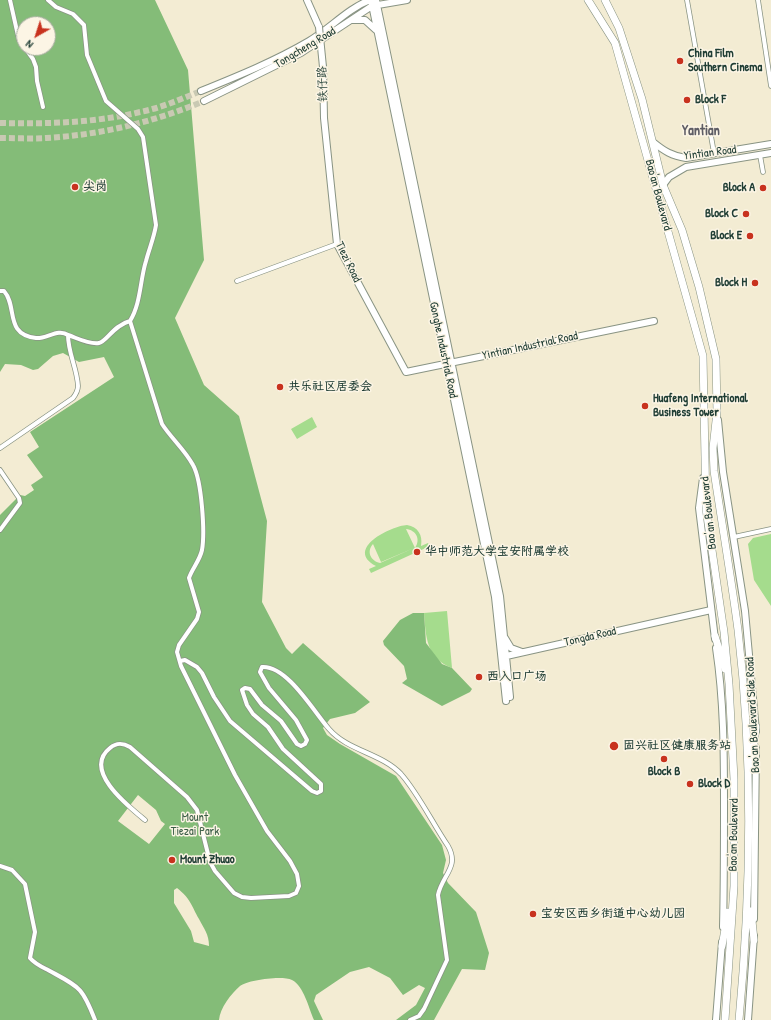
<!DOCTYPE html>
<html>
<head>
<meta charset="utf-8">
<style>
  body { margin:0 }
  #map { position:relative; width:771px; height:1020px; overflow:hidden; background:#f3ecd3; font-family:"Patrick Hand",sans-serif }
  canvas { display:block }
  .north { position:absolute; left:16px; top:16px; width:40px; height:40px; box-sizing:border-box; background:#fcf5e5; border:1px solid #a4ab9e; border-radius:50%; rotate:219deg; font-size:11px; font-weight:700; line-height:16px; text-align:center; color:#1f3d34 }
  .north::after { content:''; display:block; margin:auto; width:14px; height:18px; background:#c8321e; clip-path:polygon(50% 0,100% 100%,50% 72%,0 100%) }
</style>
</head>
<body>
<div id="map">
<canvas width="771" height="1020"></canvas>
<div class="north">N</div>
</div>
<script>
const context = document.querySelector('canvas').getContext('2d');
context.lineJoin = 'round';
function paint(path, color) { context.fillStyle = color; context.fill(path, 'evenodd'); }
function strokePath(path, color, width, dash) { context.strokeStyle = color; context.lineWidth = width; context.lineCap = dash ? 'butt' : 'round'; context.setLineDash(dash || []); context.stroke(path); }
function label(font, color, halo, rows, align = 'center') {
  context.font = font + ' "Patrick Hand","LXGW WenKai TC",sans-serif'; context.lineWidth = 3; context.setLineDash([]); context.textBaseline = 'middle'; context.strokeStyle = halo; context.fillStyle = color; for (const [text, x, y, turn = 0] of rows) {
    context.save(); context.translate(x, y); context.rotate((+turn || 0) * Math.PI / 180); context.textAlign = isNaN(turn) ? turn : align; if (halo) context.strokeText(text, 0, 0); context.fillText(text, 0, 0); context.restore();
  }
}
paint(new Path2D(`
  M 312,417 L 317,427 L 297,439 L 291,429 Z
  M 407,525 C 418,527 423,535 421,546 L 428,543 L 430,546 L 371,573 L 369,569 L 376,566 C 344,549 391,526 407,525 ZM 406,529 C 416,530 421,539 415,548 L 406,529 L 373,544 ZM 373,544 L 381,562 L 414,548 L 380,563 C 371,561 366,552 373,544 Z
  M 771,534 L 771,606 L 754,580 L 748,544 L 753,538 Z
  M 447,611 L 452,668 C 426,658 426,637 424,613 Z`), '#a5dc8d');
paint(new Path2D(`
  M 0,0 L 155,0 L 188,70 L 204,260 L 175,318 L 204,385 L 239,416 L 267,521 L 262,602 L 286,648 L 292,654 L 303,643 L 370,702 L 355,713 L 330,719 L 323,728 L 327,735 L 340,744 L 396,776 L 442,845 L 446,860 L 443,873 L 448,883 L 476,912 L 489,953 L 485,970 L 462,969 L 434,1020 L 396,1020 L 416,1005 L 425,988 L 419,985 L 403,995 L 390,978 L 369,967 L 350,972 L 316,995 L 314,1001 L 323,1020 L 314,1020 C 309,1009 304,986 292,980 C 282,975 248,980 240,986 C 231,994 220,1008 219,1020 L 0,1020 L 0,515 L 20,495 L 25,496 L 34,490 L 31,485 L 43,477 L 27,455 L 39,447 L 30,432 L 114,377 L 104,357 L 79,362 L 63,353 L 53,356 L 38,369 L 33,370 L 21,365 L 5,364 L 0,372 ZM 24,24 L 48,24 L 48,48 L 24,48 ZM 138,795 L 156,810 L 161,821 L 165,824 L 149,844 L 118,821 ZM 177,888 C 191,899 191,905 199,919 C 204,929 209,934 209,946 L 194,942 L 191,931 L 174,903 L 174,890 Z
  M 413,613 L 424,613 L 426,643 L 442,664 L 452,668 L 472,689 L 470,692 L 442,706 L 402,683 L 407,679 L 404,666 L 384,645 L 383,641 L 400,620 Z`), '#84bc78');
strokePath(new Path2D(`
  M 0,123 C 47,124 94,123 140,112 C 161,108 181,99 201,91
  M 0,138 C 15,138 31,139 46,138 C 100,135 154,122 204,101`), '#c9c9b3', 6, [6, 3]);
const street = new Path2D(`
  M 10,0 L 19,40 L 24,47
  M 48,0 L 56,7 L 73,14 L 84,25 L 87,55 L 106,101 L 138,129 L 143,137 L 156,225 C 154,238 149,249 146,261 C 140,280 141,303 130,321 C 114,325 106,342 99,343 C 90,345 77,338 68,335
  M 687,0 L 714,153
  M 758,0 L 771,86
  M 25,48 L 33,59 L 36,67 L 37,81 L 43,107
  M 760,155 L 763,172
  M 237,281 L 337,244
  M 0,291 L 4,291 C 18,307 4,334 36,338 C 47,339 58,328 68,335 C 68,353 77,368 78,386 C 78,391 76,394 73,398 L 0,448
  M 130,321 L 162,424 C 171,438 185,450 193,465 C 202,481 205,533 202,550 C 200,560 192,569 189,578 L 199,612 L 197,619 L 179,645 L 177,652 L 181,666 L 235,775 L 267,831 L 290,861 L 297,874 L 299,886 L 296,893 L 289,896 L 251,898 L 242,897 L 234,893 L 215,871 L 210,862 L 197,810 L 187,797 L 130,747 C 123,743 117,742 110,748 C 82,770 128,806 145,820
  M 0,470 L 19,498 L 20,503 L 0,530
  M 734,537 L 771,529
  M 180,661 L 185,660 L 197,667 L 202,673 L 214,697 L 230,721 L 312,791 L 317,793 L 321,791 L 321,784 L 283,749 L 268,727 L 253,714 L 247,705 L 242,690 L 245,688 L 250,689 L 262,705 L 281,721 L 297,744 L 301,746 L 305,744 L 307,740 L 296,720 L 269,688 L 260,672 L 262,667 C 287,665 314,712 329,729 C 348,751 381,753 401,774 C 418,793 433,824 448,846 C 460,867 442,875 438,895 L 447,960 L 424,1009 L 419,1016 L 410,1020
  M 0,866 L 12,870 L 25,884 L 35,932 L 30,958 C 35,964 42,967 48,970 C 79,987 82,986 95,1020`);
const secondary = new Path2D(`
  M 307,0 L 319,27
  M 371,0 L 495,597 L 506,701
  M 376,0 L 500,596 L 510,697
  M 352,20 L 365,20 L 376,30
  M 323,67 L 324,118 L 337,244 L 406,372 L 654,321
  M 201,91 C 238,76 275,61 309,41 C 331,28 347,9 370,0
  M 204,101 L 301,53 L 372,6 L 407,0
  M 653,142 C 664,151 672,156 686,158 L 771,144
  M 663,185 L 669,177 L 686,167 L 771,153
  M 718,420 L 723,472 L 745,611 L 756,731
  M 703,478 L 699,508 L 715,639
  M 505,638 L 511,648 L 522,652
  M 716,648 C 724,701 724,754 724,807 C 724,847 724,887 723,927
  M 502,657 L 711,610
  M 754,919 L 756,748
  M 716,1020 L 722,942
  M 748,1020 L 754,936`);
const primary = new Path2D(`
  M 588,0 L 615,43 L 703,356 L 706,509 L 724,632 L 729,684 L 734,779 L 734,886 L 725,1020
  M 605,0 L 619,28 L 642,99 L 663,185 L 682,230 L 699,287 L 716,359 L 717,412 L 713,448 L 714,471 C 722,524 731,577 738,630 C 753,758 751,892 739,1020
  M 715,636 L 725,669
  M 751,769 L 756,727
  M 751,911 L 754,940
  M 722,946 L 728,912`);
strokePath(street, '#899484', 5.5);
strokePath(secondary, '#899484', 8);
strokePath(primary, '#899484', 8);
strokePath(street, '#fff', 4);
strokePath(secondary, '#fff', 6);
strokePath(primary, '#fff', 7);
const secondaryBridge = new Path2D(`
  M 319,27 L 323,67`);
strokePath(secondaryBridge, '#899484', 8, []);
strokePath(secondaryBridge, '#fff', 6);
for (const [x, y, r, color] of [
  [680,61,4,"#c8321e"],
  [687,100,4,"#c8321e"],
  [75,187,4,"#c8321e"],
  [763,188,4,"#c8321e"],
  [746,214,4,"#c8321e"],
  [750,236,4,"#c8321e"],
  [755,283,4,"#c8321e"],
  [280,387,4,"#c8321e"],
  [645,406,4,"#c8321e"],
  [417,552,4,"#c8321e"],
  [479,677,4,"#c8321e"],
  [614,746,5,"#c8321e"],
  [664,759,4,"#c8321e"],
  [690,784,4,"#c8321e"],
  [172,860,4,"#c8321e"],
  [533,914,4,"#c8321e"]
]) { const dot = new Path2D(); dot.arc(x, y, r, 0, 2 * Math.PI); context.fillStyle = color; context.fill(dot); strokePath(dot, '#fcf5e5', 1.5); }
label('12px', '#1f3d34', '#fcf5e5', [
  ["Tongcheng Road",305,48,-31],
  ["铁仔路",323,84,-92],
  ["Yintian Road",710,153,-7],
  ["Bao'an Boulevard",658,195,75],
  ["Tiezi Road",348,262,64],
  ["Yintian Industrial Road",530,346,-12],
  ["Gonghe Industrial Road",443,350,78],
  ["Bao'an Boulevard",709,513,-96],
  ["Tongda Road",590,637,-13],
  ["Bao'an Boulevard Side Road",753,715,-93],
  ["Bao'an Boulevard",734,835,-89]
]);
label('bold 12px', '#1f3d34', '#fcf5e5', [
  ["China Film",688,54],
  ["Southern Cinema",688,68],
  ["Block F",695,100],
  ["尖岗",83,187],
  ["Block A",755,188,"right"],
  ["Block C",738,214,"right"],
  ["Block E",742,236,"right"],
  ["Block H",747,283,"right"],
  ["共乐社区居委会",288,387],
  ["Huafeng International",653,399],
  ["Business Tower",653,413],
  ["华中师范大学宝安附属学校",425,552],
  ["西入口广场",487,677],
  ["固兴社区健康服务站",623,746],
  ["Block B",664,772,"center"],
  ["Block D",698,784],
  ["Mount Zhuao",180,860],
  ["宝安区西乡街道中心幼儿园",541,914]
], 'left');
label('12px', '#3a5d46', '#fcf5e5', [
  ["Mount",195,818],
  ["Tiezai Park",195,832]
]);
label('bold 14px', '#5e5d65', '#fcf5e5', [
  ["Yantian",701,131]
]);
</script>
</body>
</html>
